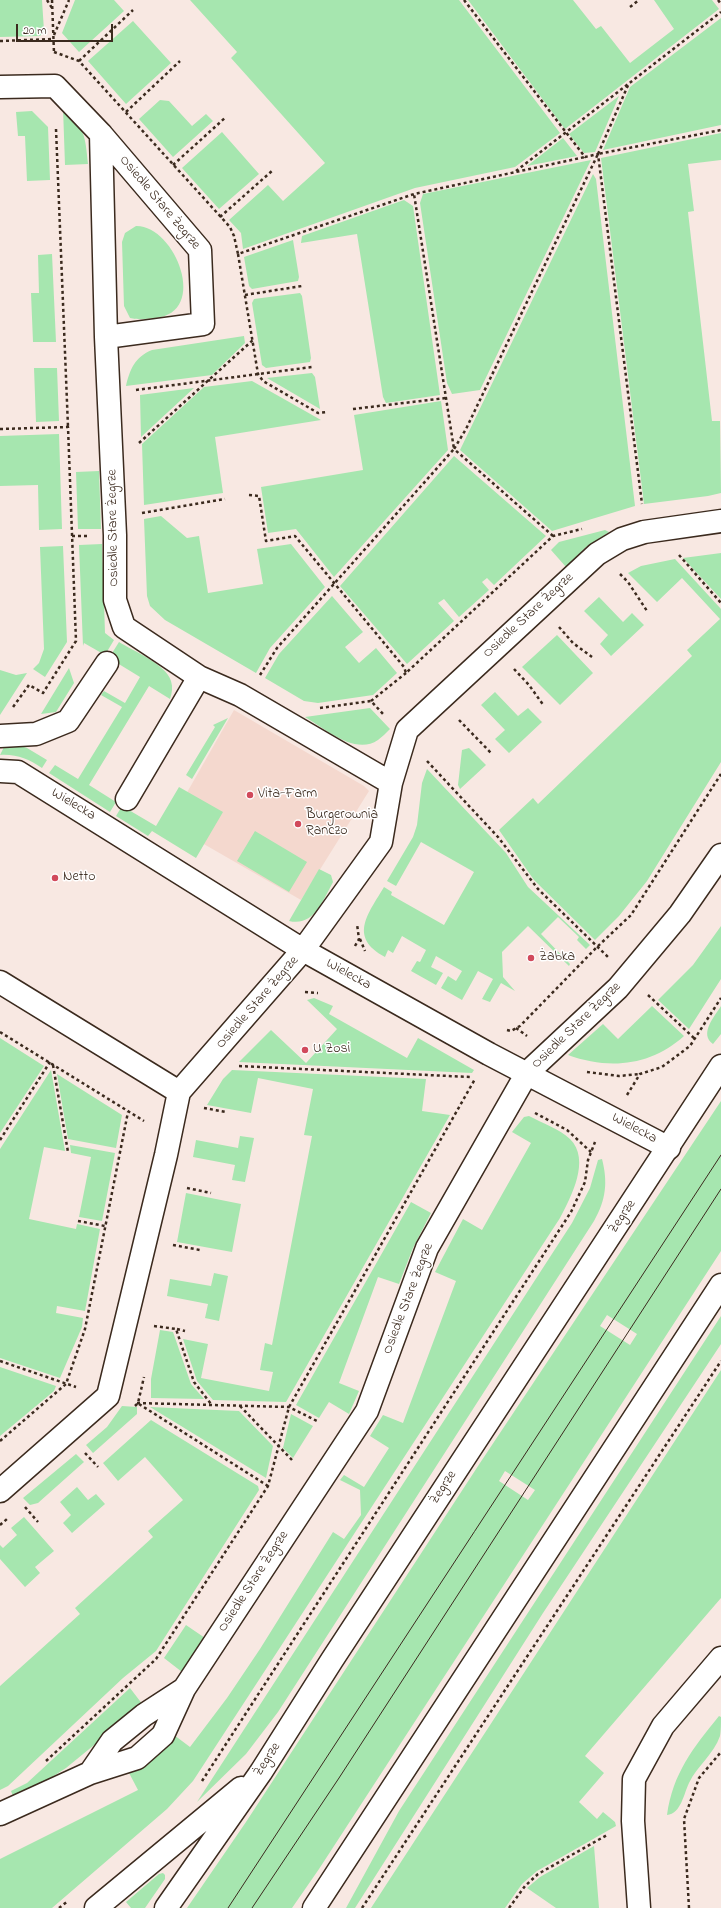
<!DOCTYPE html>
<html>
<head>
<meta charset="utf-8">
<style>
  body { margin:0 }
  #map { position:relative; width:721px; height:1908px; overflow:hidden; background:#f8e8e2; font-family:"Indie Flower",sans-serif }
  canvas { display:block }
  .scale { position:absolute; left:16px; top:24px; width:97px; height:18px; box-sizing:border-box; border:2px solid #3b2a1e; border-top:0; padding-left:5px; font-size:12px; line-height:14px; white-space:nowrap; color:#3b2a1e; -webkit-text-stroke:3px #fff; paint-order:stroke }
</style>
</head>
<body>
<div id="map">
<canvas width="721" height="1908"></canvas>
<div class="scale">20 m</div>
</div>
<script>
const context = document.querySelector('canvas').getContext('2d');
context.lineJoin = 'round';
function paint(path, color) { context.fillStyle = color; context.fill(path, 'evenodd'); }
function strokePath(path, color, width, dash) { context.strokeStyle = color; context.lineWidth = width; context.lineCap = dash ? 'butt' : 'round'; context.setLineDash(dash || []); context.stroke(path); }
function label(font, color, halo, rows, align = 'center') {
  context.font = font + ' "Indie Flower",sans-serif'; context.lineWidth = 3; context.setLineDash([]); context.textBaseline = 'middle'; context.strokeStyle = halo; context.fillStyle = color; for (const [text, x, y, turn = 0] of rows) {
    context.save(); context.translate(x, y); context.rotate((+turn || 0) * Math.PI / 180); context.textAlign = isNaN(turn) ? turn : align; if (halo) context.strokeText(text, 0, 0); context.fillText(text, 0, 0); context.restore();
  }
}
paint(new Path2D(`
  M 234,710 L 364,786 L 369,791 L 301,900 L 169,824 Z`), '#f4d8ce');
paint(new Path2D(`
  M 0,0 L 42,0 L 44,31 L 40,36 L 0,37 Z
  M 75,0 L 114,0 L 124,11 L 79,52 L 62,33 Z
  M 190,0 L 459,0 L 560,133 L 515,167 L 415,188 L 243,249 L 241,233 L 229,220 L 268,185 L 283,201 L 325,163 L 231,58 L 237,52 Z
  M 468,0 L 573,0 L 596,29 L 601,26 L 630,63 L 674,29 L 654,0 L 712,0 L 719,9 L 565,129 Z
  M 721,18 L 721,125 L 603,150 L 630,87 Z
  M 133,21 L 171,63 L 126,104 L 88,61 Z
  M 619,96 L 595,152 L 584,153 L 569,134 Z
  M 160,100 L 169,101 L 192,126 L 206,114 L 213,121 L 173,157 L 139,119 Z
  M 63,108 C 85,129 85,134 88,164 L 65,165 Z
  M 32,111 L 48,127 L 50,180 L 27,181 L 25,136 L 18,136 L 16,112 Z
  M 222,132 L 259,174 L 219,209 L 182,168 Z
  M 721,133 L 721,160 L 688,164 L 694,211 L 688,212 L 712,421 L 720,421 L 721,493 L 708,496 L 644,504 L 601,158 Z
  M 563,138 L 577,156 L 527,166 Z
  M 591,160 L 480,390 L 452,394 L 447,383 L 420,203 L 423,194 Z
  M 593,174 L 596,179 L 635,506 L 552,531 L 460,450 Z
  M 404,200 L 413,206 L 440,395 L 386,403 L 383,397 L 357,234 L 301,243 L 302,236 Z
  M 136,226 C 175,225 210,313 155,318 C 146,319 139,320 130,318 L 124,306 L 122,242 L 125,233 Z
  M 293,240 L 299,277 L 298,281 L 252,289 L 249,286 L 244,257 Z
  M 52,254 L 56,342 L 33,342 L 31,293 L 39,293 L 38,255 Z
  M 300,293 L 302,296 L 311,358 L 310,362 L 266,368 L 262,365 L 252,303 L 254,299 Z
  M 244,336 L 245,343 L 212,375 L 126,386 C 130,369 135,357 152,350 Z
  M 34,368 L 57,368 L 59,421 L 36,422 Z
  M 312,373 L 315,377 L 320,409 L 267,378 Z
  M 252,381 L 321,420 L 215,437 L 223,493 L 144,505 L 142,444 L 204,387 Z
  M 194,388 L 141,437 L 140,395 Z
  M 441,401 L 448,450 L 334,577 L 296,529 L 268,533 L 261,487 L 363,470 L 354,415 Z
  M 59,434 L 62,529 L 39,530 L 38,485 L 0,486 L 0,436 Z
  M 454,456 L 546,536 L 494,585 L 487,578 L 482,582 L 489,590 L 459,617 L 444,599 L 438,603 L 454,621 L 407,664 L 340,586 Z
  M 99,471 L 101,529 L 78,529 L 76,472 Z
  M 161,516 L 187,538 L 199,536 L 208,593 L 263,584 L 257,549 L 291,544 L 325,587 L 270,648 L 256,673 L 165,620 L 150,606 L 147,596 L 144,519 Z
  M 605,530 L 609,532 L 586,547 L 566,567 L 551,550 L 559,542 Z
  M 102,544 L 105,633 L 114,640 L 105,655 L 84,643 L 83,646 L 79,545 Z
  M 63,546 L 67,642 L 45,677 L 33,669 L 39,663 L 44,649 L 40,547 Z
  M 721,553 L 721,599 L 683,558 Z
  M 675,559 L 721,609 L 721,762 L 647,881 L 619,916 L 595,940 L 534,880 L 499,830 L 533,798 L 538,804 L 692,656 L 687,650 L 720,619 L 682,578 L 657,602 L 628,573 L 641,566 Z
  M 332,596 L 363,632 L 345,647 L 359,663 L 376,648 L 397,673 L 373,695 L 318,703 L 304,701 L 265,678 L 279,654 Z
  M 599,597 L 623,622 L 632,613 L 644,625 L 611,656 L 600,644 L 608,635 L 584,611 Z
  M 557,635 L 593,673 L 560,705 L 522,667 Z
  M 119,642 C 133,651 166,664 171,681 C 173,687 172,693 170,699 L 149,686 L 89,785 L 116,802 L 110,812 L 49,773 L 55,765 L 78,779 L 122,707 L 101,695 L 104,691 L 125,703 L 140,677 L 109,658 Z
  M 69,668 L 74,683 L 56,712 L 41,714 Z
  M 0,670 L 16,675 L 27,673 L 0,715 Z
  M 495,692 L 518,716 L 528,708 L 542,722 L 509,753 L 495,739 L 505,730 L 481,705 Z
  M 370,708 L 390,729 C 386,733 382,737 378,740 C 355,756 324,728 305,717 Z
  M 228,718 L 192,779 L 186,775 L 215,727 L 213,725 Z
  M 7,741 L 27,748 L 47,760 L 42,768 C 28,759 17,754 0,755 Z
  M 469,748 L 486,765 L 460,789 L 458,785 L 462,750 Z
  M 427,769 L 506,853 L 528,887 L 590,945 L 586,949 L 577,940 L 579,937 L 558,917 L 541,934 L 570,964 L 569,966 L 528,926 L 502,952 L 503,977 L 515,991 L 501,983 L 490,1002 L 482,999 L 493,979 L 478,971 L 462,1000 L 441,988 L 448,976 L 456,981 L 462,971 L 436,956 L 431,967 L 443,973 L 436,985 L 411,971 L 417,961 L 420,962 L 426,950 L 402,936 L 393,953 L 388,950 L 385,957 C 348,937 368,914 384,887 L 392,892 L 391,895 L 444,925 L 474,872 L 421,842 L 396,886 L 387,881 L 413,837 L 417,825 L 422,783 Z
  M 179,787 L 223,812 L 196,858 L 152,831 L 148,836 L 116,816 L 122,806 L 156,826 Z
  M 255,831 L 307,862 L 289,892 L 237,861 Z
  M 319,869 L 331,875 L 333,882 C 323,900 314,927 289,921 Z
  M 721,926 L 721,979 L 689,1029 L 658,1000 L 693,965 Z
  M 314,998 L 333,1006 L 329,1014 L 407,1058 L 418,1038 L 474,1070 L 472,1073 L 239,1062 L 271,1030 L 306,1063 L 337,1029 L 307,1000 Z
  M 652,1006 L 684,1036 C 651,1066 609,1070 568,1055 L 603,1024 L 618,1039 Z
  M 721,1006 L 721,1034 L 713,1044 C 699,1034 714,1017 721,1006 Z
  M 0,1038 L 44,1066 L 0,1133 Z
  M 51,1070 L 65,1151 L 44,1147 L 29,1219 L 76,1229 L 77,1224 L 100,1229 L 85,1311 L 57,1306 L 56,1313 L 83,1318 L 82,1327 L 60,1378 L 0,1358 L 0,1149 Z
  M 232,1070 L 426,1079 L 422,1111 L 450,1115 L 286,1402 L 213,1400 L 197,1381 L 183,1339 L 208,1344 L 201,1378 L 269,1391 L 273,1372 L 260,1370 L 265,1343 L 272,1345 L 312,1136 L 304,1135 L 313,1089 L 258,1078 L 251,1113 L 207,1105 L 223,1079 Z
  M 57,1074 L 122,1115 L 116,1148 L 68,1139 Z
  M 721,1101 L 721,1251 L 319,1869 L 292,1908 L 187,1908 L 246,1822 L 480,1463 ZM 607,1315 L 637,1334 L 630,1345 L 600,1326 ZM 505,1471 L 535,1490 L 528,1500 L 499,1481 Z
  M 529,1116 C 542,1123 560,1129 570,1139 C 591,1160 571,1197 560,1218 L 193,1781 L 167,1809 L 52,1908 L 0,1908 L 0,1859 L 138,1790 L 128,1771 L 174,1735 L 190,1747 L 227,1698 L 260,1649 L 333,1532 L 344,1539 L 361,1515 L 360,1490 L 340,1480 L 344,1475 L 364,1487 L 389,1448 L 370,1436 L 383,1415 L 403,1423 L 456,1281 L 435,1272 L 463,1219 L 482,1230 L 531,1143 L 512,1132 L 524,1117 Z
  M 240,1136 L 254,1138 L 245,1182 L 232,1180 L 235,1165 L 193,1157 L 196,1140 L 238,1148 Z
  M 70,1145 L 115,1153 L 102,1221 L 79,1217 L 91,1157 L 71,1153 Z
  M 602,1159 C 608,1182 606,1200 594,1221 L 278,1712 L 246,1754 L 197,1802 L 572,1223 L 590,1188 L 598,1160 Z
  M 186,1193 L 241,1204 L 232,1252 L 177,1242 Z
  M 411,1202 L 431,1213 L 413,1248 L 399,1284 L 378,1277 L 339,1383 L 359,1391 L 349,1414 L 329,1402 L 319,1418 L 296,1405 Z
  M 214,1273 L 228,1276 L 219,1321 L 205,1318 L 208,1304 L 167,1296 L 170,1279 L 211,1286 Z
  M 721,1316 L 721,1344 L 543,1613 L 355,1908 L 346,1908 L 399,1811 Z
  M 160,1330 L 173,1332 L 191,1384 L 204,1399 L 151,1398 L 151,1379 Z
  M 0,1367 L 56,1386 L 54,1391 L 0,1436 Z
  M 721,1370 L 721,1598 L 585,1756 L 604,1773 L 579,1802 L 597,1819 L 603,1812 L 615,1822 L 616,1826 L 537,1871 L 522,1884 L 505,1908 L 371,1908 Z
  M 122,1406 L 137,1407 L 137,1414 L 93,1453 L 86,1445 L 107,1427 Z
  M 150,1407 L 239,1411 L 273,1446 L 266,1478 Z
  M 291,1414 L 313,1426 L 293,1458 L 283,1448 Z
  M 151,1420 L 258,1486 L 259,1490 L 156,1651 L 123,1678 L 8,1786 L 0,1790 L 0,1686 L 80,1614 L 75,1608 L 153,1537 L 148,1531 L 183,1500 L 145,1457 L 118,1481 L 103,1463 Z
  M 76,1454 L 84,1462 L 38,1503 L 30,1505 L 23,1498 Z
  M 77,1487 L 88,1500 L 96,1494 L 105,1504 L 72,1533 L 63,1523 L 71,1515 L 60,1502 Z
  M 24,1517 L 54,1551 L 35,1567 L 40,1573 L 25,1587 L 0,1559 L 0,1545 L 3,1548 L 17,1535 L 11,1528 Z
  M 186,1625 L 205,1638 L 182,1672 L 164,1658 Z
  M 130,1688 L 143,1705 L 66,1768 L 49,1779 L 13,1796 L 11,1791 L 27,1783 Z
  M 719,1716 L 721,1717 C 721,1723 721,1731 720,1736 C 714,1754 697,1766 689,1783 C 684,1793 681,1814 667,1815 C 673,1773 693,1748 719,1716 Z
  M 594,1846 L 599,1908 L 556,1908 L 527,1888 L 540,1877 Z
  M 163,1873 L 165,1875 L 165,1879 L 145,1908 L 131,1908 L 126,1902 L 159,1874 Z`), '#a6e6af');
const street = new Path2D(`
  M 0,87 L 55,86 L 101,134 L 106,337 L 115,535 L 115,600 L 124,627 L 199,677 L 240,695 L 391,783 L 381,842 L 303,950 L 179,1092 L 166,1155 L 108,1396 L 0,1491
  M 101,134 L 200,250 L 203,324 L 106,337
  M 0,736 L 36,734 L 68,721 L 107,663
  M 0,771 L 18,772 L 303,950 L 489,1054 L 669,1148
  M 391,783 L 407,730 L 597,554 L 622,539 L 644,532 L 721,521
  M 127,799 L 199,677
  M 0,982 L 179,1092
  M 90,1773 L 137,1758 L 163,1735 L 184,1689
  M 0,1814 L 90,1773 L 112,1741 L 144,1715 L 184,1689 L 367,1411 L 427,1248 L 527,1073 L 618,988 L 680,914 L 721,855
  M 639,1908 L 633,1821 L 634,1779 L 663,1726 L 721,1658`);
const secondary = new Path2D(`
  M 96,1908 L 241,1788
  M 166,1908 L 261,1772 L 332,1660 L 721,1066
  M 314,1908 L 721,1285`);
strokePath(street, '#3b2a1e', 25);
strokePath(secondary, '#3b2a1e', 25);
strokePath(new Path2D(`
  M 47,0 L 52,8
  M 52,0 L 54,53
  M 464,0 L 585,157 L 598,154 L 642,504
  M 718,0 L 721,4
  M 630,7 L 639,0
  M 54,35 L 69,0
  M 0,41 L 53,39
  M 54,52 L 79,61 L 230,227 L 234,236 L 238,254 L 414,194 L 585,157
  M 79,61 L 133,10
  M 126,112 L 180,61
  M 56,129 L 68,427
  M 598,154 L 629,83
  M 173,165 L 226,117
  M 516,171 L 721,12
  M 220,217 L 273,170
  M 238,254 L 258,374 L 263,381 L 318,413 L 328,412
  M 245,295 L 302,286
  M 136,390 L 312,367
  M 353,409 L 446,398
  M 0,429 L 68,427 L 76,641 L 43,693 L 29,685 L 13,707
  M 139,443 L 253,340
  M 249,495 L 259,496 L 266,541 L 295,536 L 404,667 L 406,673 L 553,536 L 582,529
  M 142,513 L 225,499
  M 72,536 L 88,536
  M 553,536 L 454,449 L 466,429 L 598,154 L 721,130
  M 679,555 L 721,603
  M 620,574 L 628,582 L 647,611
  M 559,627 L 573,643 L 592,657
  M 514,669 L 529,685 L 544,706
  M 260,675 L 277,648 L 454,449 L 414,194
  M 371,701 L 406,673
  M 320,708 L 371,701 L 384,715
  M 459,720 L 492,754
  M 427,761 L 498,837 L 538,889 L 608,957
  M 360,939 L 365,951
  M 355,946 L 359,939 L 357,924
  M 305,992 L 318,993
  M 648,995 L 695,1039
  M 516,1028 L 527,1036
  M 507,1030 L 511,1031 L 520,1026 L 597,947 L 631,915 L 721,774
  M 0,1032 L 144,1121
  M 53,1065 L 68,1152
  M 239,1066 L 470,1077
  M 587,1072 L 619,1076 L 640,1074
  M 627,1095 L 640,1074 L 662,1067 L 690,1046 L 721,998
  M 204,1108 L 226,1112
  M 535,1113 L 567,1130 L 591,1152
  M 0,1140 L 50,1062
  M 187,1188 L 211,1193
  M 78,1221 L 105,1226
  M 173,1245 L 200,1250
  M 154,1326 L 176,1329 L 194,1382 L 211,1404
  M 177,1329 L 185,1331
  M 0,1361 L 76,1387
  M 137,1403 L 289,1407 L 317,1421
  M 139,1404 L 268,1486
  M 135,1406 L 138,1403 L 144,1377
  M 240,1406 L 292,1460
  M 0,1441 L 66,1384 L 85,1329 L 128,1112
  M 85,1453 L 98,1467
  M 25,1507 L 38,1522
  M 0,1525 L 7,1519
  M 46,1761 L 156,1659 L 268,1486 L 289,1407 L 475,1079
  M 202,1781 L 571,1212 L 585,1182 L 588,1160 L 595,1142
  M 59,1908 L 68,1901
  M 362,1908 L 721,1361
  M 509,1908 L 525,1886 L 538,1874 L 607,1835
  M 689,1908 L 684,1819 L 699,1778 L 721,1752`), '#3b2a1e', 2.5, [3, 3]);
strokePath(street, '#fff', 22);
strokePath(secondary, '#fff', 22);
strokePath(new Path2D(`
  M 228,1908 L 721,1155
  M 252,1908 L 339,1778 L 721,1189`), '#3b2a1e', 1);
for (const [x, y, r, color] of [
  [250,795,4,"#d1495b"],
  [298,824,4,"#d1495b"],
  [55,878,4,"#d1495b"],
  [531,958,4,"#d1495b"],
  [305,1050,4,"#d1495b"]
]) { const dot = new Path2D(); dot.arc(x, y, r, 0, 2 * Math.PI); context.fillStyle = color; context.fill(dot); strokePath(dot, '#fff', 1.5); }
label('14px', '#3b2a1e', '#fff', [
  ["Osiedle Stare Żegrze",159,203,50],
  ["Osiedle Stare Żegrze",114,528,-91],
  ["Osiedle Stare Żegrze",529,616,-43],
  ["Wielecka",73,805,31],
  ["Wielecka",348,975,29],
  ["Osiedle Stare Żegrze",258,1003,-49],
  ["Osiedle Stare Żegrze",577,1026,-44],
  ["Wielecka",634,1129,28],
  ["Żegrze",623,1217,-56],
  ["Osiedle Stare Żegrze",409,1299,-69],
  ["Żegrze",444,1488,-57],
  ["Osiedle Stare Żegrze",254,1582,-57],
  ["Żegrze",268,1760,-57]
]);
label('14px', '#3b2a1e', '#fff', [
  ["Vita-Farm",258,795],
  ["Burgerownia",306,816],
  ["Ranczo",306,832],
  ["Netto",63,878],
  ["Żabka",539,958],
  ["U Zosi",313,1050]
], 'left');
</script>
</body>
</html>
